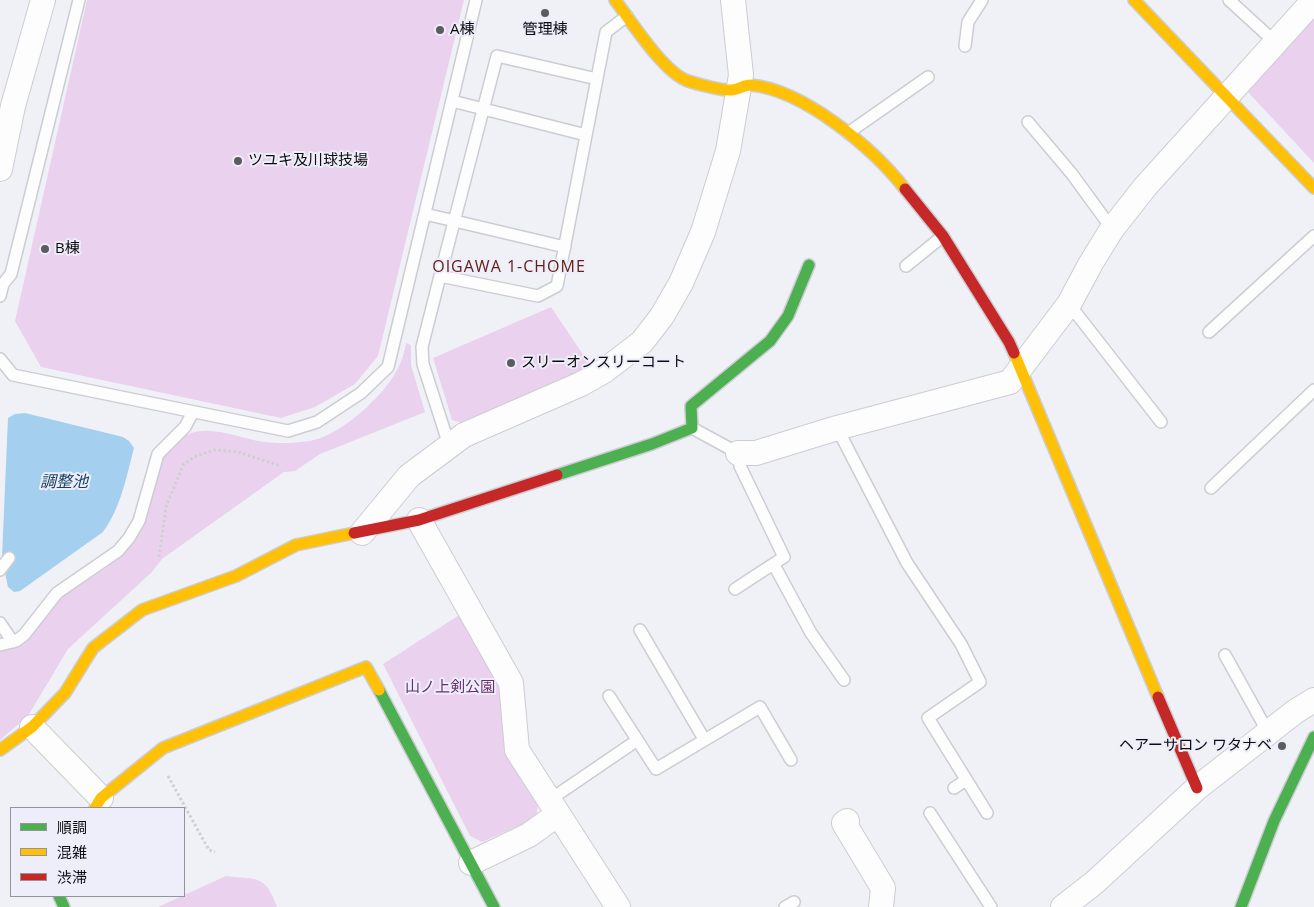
<!DOCTYPE html>
<html>
<head>
<meta charset="utf-8">
<style>
  body { margin:0 }
  #map { position:relative; width:1314px; height:907px; overflow:hidden; background:#f0f1f7; font-family:"Open Sans","Noto Sans JP",sans-serif }
  canvas { display:block }
  .legend { position:absolute; left:10px; top:807px; width:175px; height:90px; box-sizing:border-box; background:#edeefa; border:1px solid #93939c; margin:0; padding:6px 9px; list-style:none; font-size:15px; color:#0b0b0f }
  .legend li { display:flex; align-items:center; gap:10px; height:25px }
  .legend b { width:25px; border:1px solid #93939c }
</style>
</head>
<body>
<div id="map">
<canvas width="1314" height="907"></canvas>
<ul class="legend">
<li><b style="height:6px;background:#4caf50"></b>順調</li>
<li><b style="height:6px;background:#ffc107"></b>混雑</li>
<li><b style="height:6px;background:#c62828"></b>渋滞</li>
</ul>
</div>
<script>
const context = document.querySelector('canvas').getContext('2d');
context.lineJoin = 'round';
function paint(path, color) { context.fillStyle = color; context.fill(path, 'evenodd'); }
function strokePath(path, color, width, dash) { context.strokeStyle = color; context.lineWidth = width; context.lineCap = dash ? 'butt' : 'round'; context.setLineDash(dash || []); context.stroke(path); }
function label(font, color, halo, rows, align = 'center') {
  context.font = font + ' "Open Sans","Noto Sans JP",sans-serif'; context.lineWidth = 4; context.setLineDash([]); context.textBaseline = 'middle'; context.strokeStyle = halo; context.fillStyle = color; for (const [text, x, y, turn = 0] of rows) {
    context.save(); context.translate(x, y); context.rotate((+turn || 0) * Math.PI / 180); context.textAlign = isNaN(turn) ? turn : align; if (halo) context.strokeText(text, 0, 0); context.fillText(text, 0, 0); context.restore();
  }
}
paint(new Path2D(`
  M 87,0 L 464,0 L 378,356 L 355,384 L 315,407 L 281,418 L 41,367 L 15,321 Z
  M 1314,7 L 1314,163 L 1247,91 Z
  M 551,307 L 592,368 L 462,423 L 452,420 L 433,358 Z
  M 406,343 L 411,345 L 411,365 L 425,412 L 320,454 L 295,471 L 284,472 L 162,559 L 152,572 L 68,649 L 28,716 L 0,740 L 0,650 C 34,643 33,623 55,602 C 61,596 70,592 77,587 C 106,568 128,557 144,523 C 158,496 150,463 177,441 C 204,419 236,439 265,442 C 279,444 296,443 310,441 C 331,437 353,420 368,406 C 387,388 402,369 406,343 Z
  M 464,612 L 501,680 L 508,753 L 538,806 L 536,818 L 482,842 L 470,836 L 383,664 Z
  M 226,876 C 258,880 265,874 277,907 L 158,907 Z`), '#ead1ee');
paint(new Path2D(`
  M 25,413 L 123,437 L 129,441 L 134,448 C 126,478 121,507 103,532 L 20,591 L 14,592 L 8,587 L 2,557 L 8,418 L 15,414 Z`), '#a4cfef');
const lane = new Path2D(`
  M 1229,0 L 1276,43
  M 965,46 L 968,22 L 982,0
  M 452,101 L 586,135
  M 1028,122 L 1072,174 L 1112,229
  M 848,133 L 928,77
  M 425,214 L 565,247
  M 906,266 L 943,236
  M 440,276 L 497,56 L 597,79
  M 0,296 L 3,284 L 11,274 L 79,0
  M 1069,304 L 1161,422
  M 1209,332 L 1314,236
  M 0,359 L 13,375 L 288,431 L 317,422 L 361,393 L 388,367 L 476,0
  M 692,428 L 738,453 L 740,466 L 784,557 L 735,589
  M 837,428 L 907,563 L 961,644 L 980,682 L 928,718 L 987,813
  M 449,445 L 423,364 L 422,347 L 440,276 L 538,296 L 557,286 L 606,32 L 627,16
  M 1211,488 L 1314,390
  M 774,565 L 811,633 L 844,680
  M 0,570 L 9,558
  M 0,623 L 13,642
  M 640,630 L 704,739
  M 0,645 L 16,641 L 24,635 L 57,593 L 118,551 L 129,538 L 139,521 L 158,454 L 185,427 L 193,412
  M 1225,655 L 1269,734
  M 609,696 L 656,769 L 760,707 L 791,760
  M 954,788 L 966,780
  M 548,801 L 636,741
  M 930,813 L 991,907
  M 785,907 L 794,902`);
const street = new Path2D(`
  M 0,169 L 13,106 L 43,0
  M 738,453 L 756,453 L 837,428 L 1010,382 L 1069,304 L 1091,263 L 1112,229 L 1145,187 L 1314,0
  M 419,520 L 511,683 L 517,750 L 618,907
  M 362,533 L 409,476 L 464,435 L 581,384 L 604,371 L 642,342 L 662,316 L 681,283 L 703,232 L 728,151 L 741,75 L 733,0
  M 32,727 L 101,798
  M 847,821 L 844,823 L 883,888 L 881,907
  M 471,863 L 529,835 L 558,814
  M 1063,907 L 1094,883 L 1197,788 L 1296,711 L 1314,700`);
const fast = new Path2D(`
  M 557,475 L 652,444 L 692,428 L 691,406 L 770,341 L 788,316 L 809,265
  M 379,690 L 494,907
  M 59,896 L 64,907
  M 1241,907 L 1274,821 L 1314,737`);
const slow = new Path2D(`
  M 615,0 C 631,21 664,73 688,81 C 697,84 723,91 732,90 C 739,89 744,85 751,85 C 804,90 873,148 905,189
  M 1134,0 L 1314,188
  M 1014,353 L 1158,697
  M 0,750 L 32,727 L 65,693 L 93,648 L 142,610 L 236,576 L 296,545 L 354,533
  M 95,808 L 101,798 L 163,748 L 366,667 L 379,690`);
const jam = new Path2D(`
  M 905,189 L 943,236 L 1009,342 L 1014,353
  M 354,533 L 419,520 L 557,475
  M 1158,697 L 1197,788`);
strokePath(lane, '#cccdd2', 14);
strokePath(street, '#cccdd2', 26);
strokePath(fast, '#cccdd2', 14);
strokePath(slow, '#cccdd2', 14);
strokePath(jam, '#cccdd2', 14);
strokePath(new Path2D(`
  M 159,557 L 166,507 L 183,465 L 196,456 L 214,450 L 238,452 L 281,466
  M 168,776 L 209,850 L 215,852`), '#cfd0d2', 3, [2.5, 2.5]);
strokePath(lane, '#fdfdfe', 11);
strokePath(street, '#fdfdfe', 24);
strokePath(fast, '#4caf50', 11);
strokePath(slow, '#ffc107', 11);
strokePath(jam, '#c62828', 11);
for (const [x, y, r, color] of [
  [545,13,5,"#5b5c60"],
  [440,30,5,"#5b5c60"],
  [238,161,5,"#5b5c60"],
  [45,249,5,"#5b5c60"],
  [511,363,5,"#5b5c60"],
  [1282,746,5,"#5b5c60"]
]) { const dot = new Path2D(); dot.arc(x, y, r, 0, 2 * Math.PI); context.fillStyle = color; context.fill(dot); strokePath(dot, '#edeefa', 2); }
label('15px', '#0b0b0f', '#edeefa', [
  ["A棟",450,30],
  ["管理棟",545,30,"center"],
  ["ツユキ及川球技場",248,161],
  ["B棟",55,249],
  ["スリーオンスリーコート",521,363],
  ["ヘアーサロン ワタナベ",1272,746,"right"]
], 'left');
label('15px', '#6a2e6b', '#edeefa', [
  ["山ノ上剣公園",450,688]
]);
context.letterSpacing = '1px';
label('16px', '#642016', '#edeefa', [
  ["OIGAWA 1-CHOME",509,267]
]);
context.letterSpacing = '0px';
label('italic 16px', '#154462', '#edeefa', [
  ["調整池",64,482]
]);
</script>
</body>
</html>
